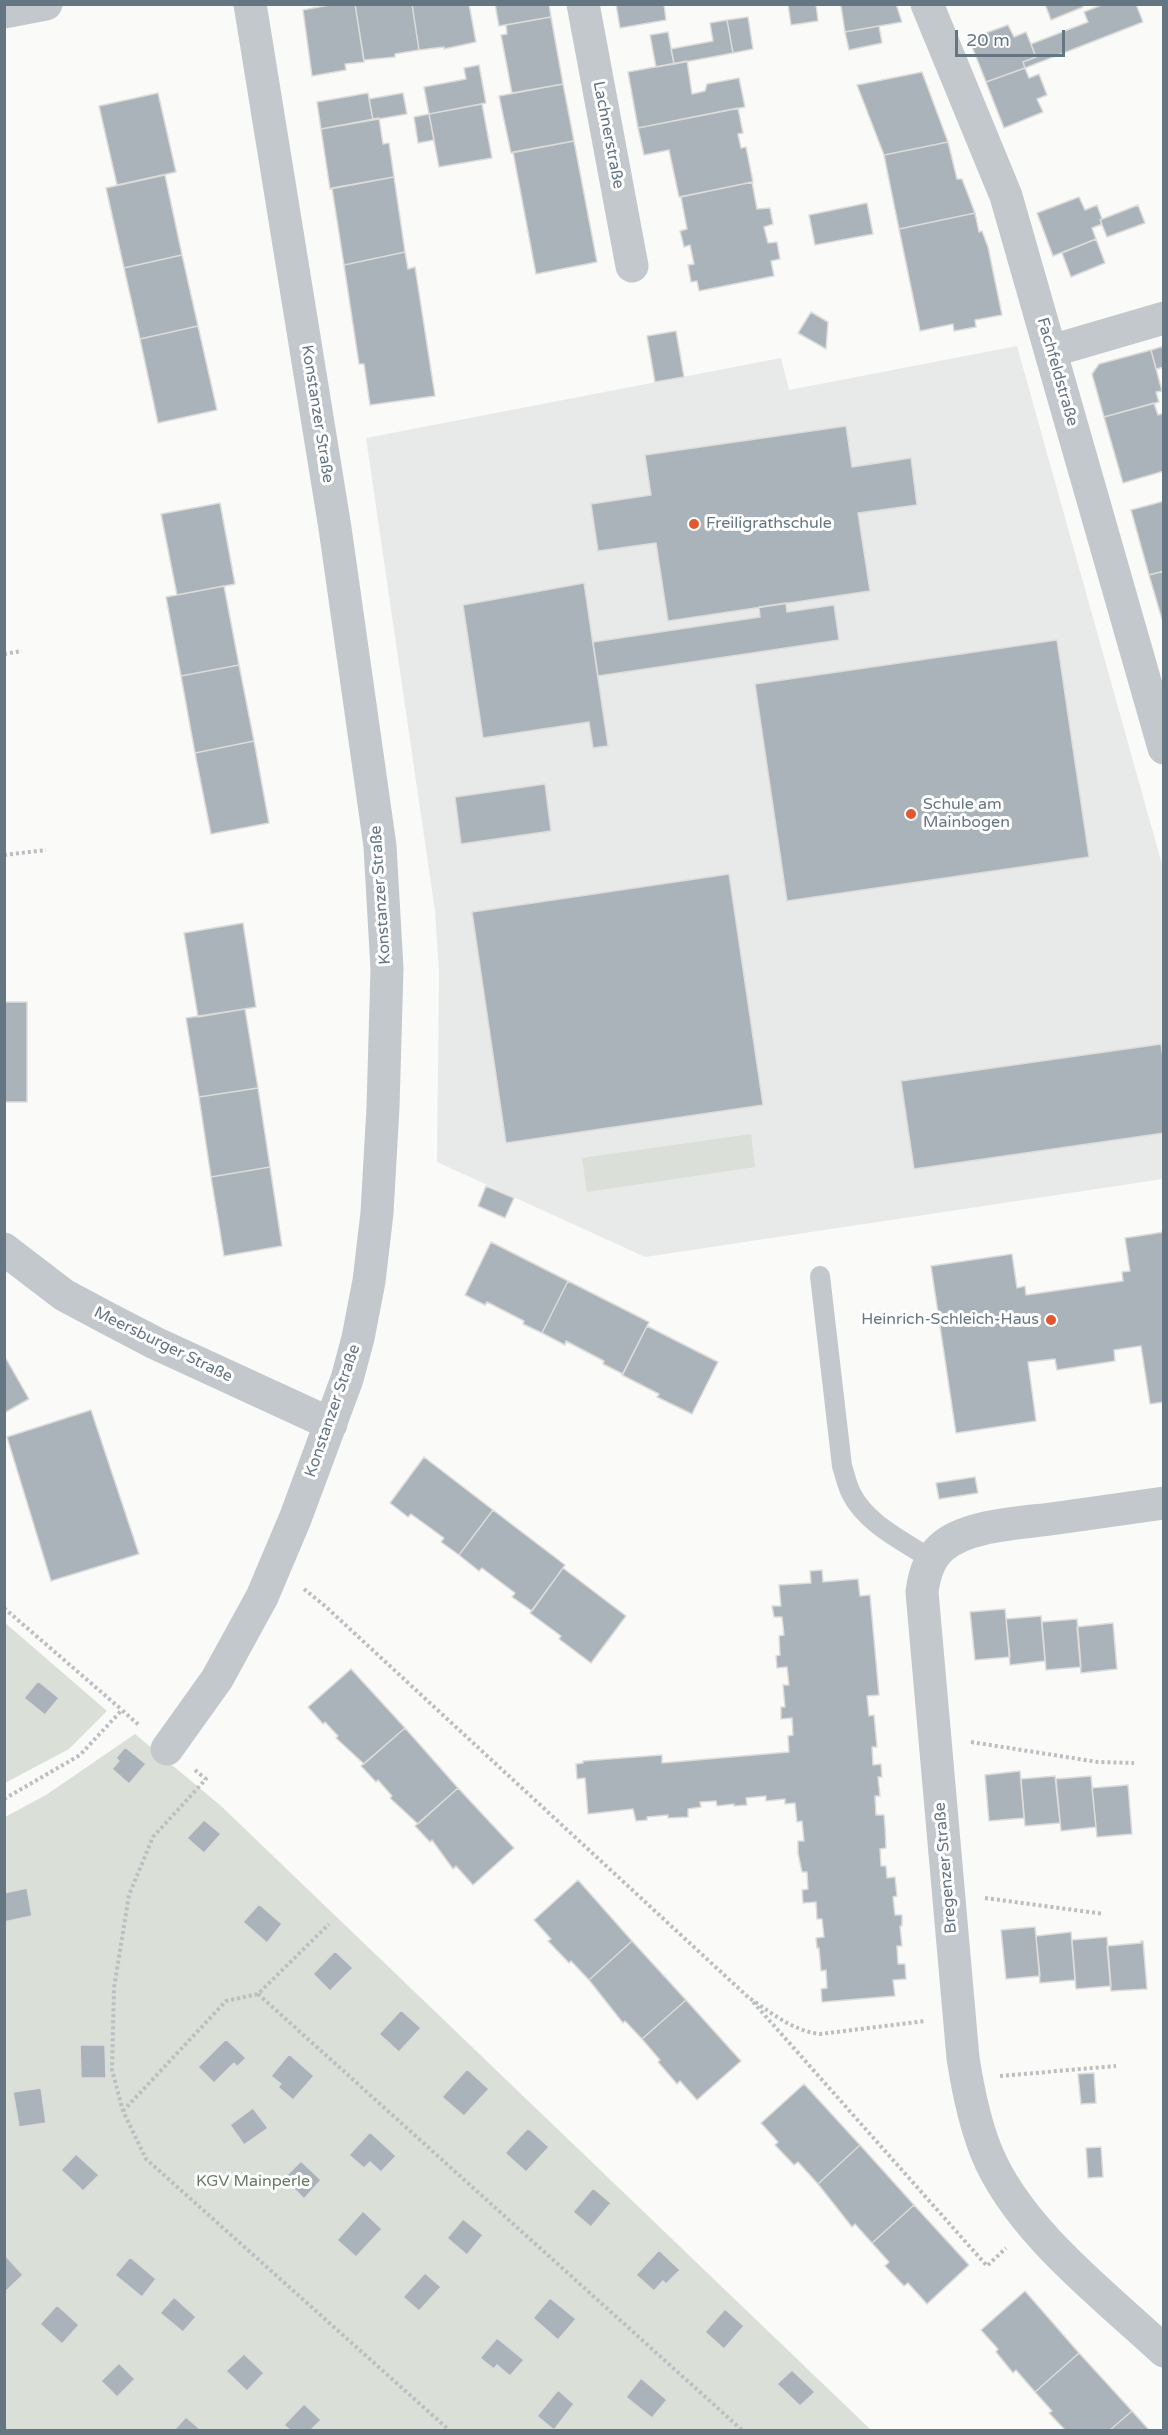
<!DOCTYPE html>
<html>
<head>
<meta charset="utf-8">
<style>
  body { margin:0 }
  #map { position:relative; width:1168px; height:2435px; overflow:hidden; background:#fafaf8; font-family:"Varela Round",sans-serif }
  canvas { display:block }
  .frame { position:absolute; inset:0; border:6px solid #657683; pointer-events:none }
  .scale { position:absolute; left:955px; top:30px; width:110px; height:27px; box-sizing:border-box; border:3px solid #657683; border-top:0; padding-left:8px; font-size:18px; line-height:21px; white-space:nowrap; color:#657683; -webkit-text-stroke:4px #fff; paint-order:stroke }
</style>
</head>
<body>
<div id="map">
<canvas width="1168" height="2435"></canvas>
<div class="frame"></div>
<div class="scale">20 m</div>
</div>
<script>
const context = document.querySelector('canvas').getContext('2d');
context.lineJoin = 'round';
function paint(path, color) { context.fillStyle = color; context.fill(path, 'evenodd'); }
function strokePath(path, color, width, dash) { context.strokeStyle = color; context.lineWidth = width; context.lineCap = dash ? 'butt' : 'round'; context.setLineDash(dash || []); context.stroke(path); }
function label(font, color, halo, rows, align = 'center') {
  context.font = font + ' "Varela Round",sans-serif'; context.lineWidth = 6; context.setLineDash([]); context.textBaseline = 'middle'; context.strokeStyle = halo; context.fillStyle = color; for (const [text, x, y, turn = 0] of rows) {
    context.save(); context.translate(x, y); context.rotate((+turn || 0) * Math.PI / 180); context.textAlign = isNaN(turn) ? turn : align; if (halo) context.strokeText(text, 0, 0); context.fillText(text, 0, 0); context.restore();
  }
}
paint(new Path2D(`
  M 1017,346 L 1163,868 L 1163,1179 L 645,1257 L 437,1162 L 439,974 L 435,911 L 366,438 L 781,358 L 789,390 Z`), '#e8e9e9');
paint(new Path2D(`
  M 751,1134 L 755,1167 L 587,1192 L 582,1158 Z
  M 4,1622 L 107,1711 L 69,1749 L 5,1783 Z
  M 135,1734 L 221,1806 L 871,2430 L 5,2430 L 5,1817 L 46,1795 Z`), '#dadfd7');
const building = new Path2D(`
  M 335,4 L 355,4 L 364,62 L 345,64 L 346,70 L 312,76 L 303,10 Z
  M 355,4 L 412,4 L 419,50 L 395,54 L 395,57 L 364,60 Z
  M 412,4 L 469,4 L 476,42 L 444,49 L 444,47 L 419,50 Z
  M 495,4 L 549,4 L 551,17 L 499,26 Z
  M 616,4 L 664,4 L 666,20 L 620,28 Z
  M 788,4 L 816,4 L 818,21 L 791,25 Z
  M 835,4 L 896,4 L 902,22 L 845,32 L 841,6 Z
  M 1045,4 L 1082,4 L 1083,7 L 1051,20 Z
  M 1104,4 L 1136,4 L 1143,22 L 1025,68 L 1023,62 L 1036,57 L 1031,44 L 1088,22 L 1084,12 Z
  M 551,17 L 563,84 L 512,93 L 501,35 L 507,34 L 506,25 Z
  M 748,17 L 753,49 L 733,53 L 727,20 Z
  M 727,20 L 733,53 L 674,64 L 671,49 L 713,41 L 710,23 Z
  M 1008,25 L 1014,37 L 1026,32 L 1036,57 L 1023,62 L 1025,68 L 986,82 L 969,39 Z
  M 879,26 L 882,43 L 849,50 L 845,32 Z
  M 668,32 L 674,64 L 656,67 L 650,35 Z
  M 687,61 L 692,94 L 705,91 L 707,84 L 739,78 L 745,107 L 638,128 L 628,72 Z
  M 479,65 L 486,103 L 429,114 L 424,87 L 466,79 L 464,68 Z
  M 1025,68 L 1029,78 L 1039,74 L 1047,95 L 1037,99 L 1043,112 L 1004,128 L 986,82 Z
  M 922,72 L 948,142 L 884,155 L 857,85 Z
  M 563,84 L 574,141 L 511,153 L 499,96 Z
  M 158,93 L 176,172 L 117,185 L 99,106 Z
  M 368,93 L 373,120 L 321,129 L 317,102 Z
  M 403,93 L 407,114 L 373,120 L 369,99 Z
  M 482,104 L 492,158 L 439,167 L 429,114 Z
  M 738,108 L 743,133 L 738,134 L 741,148 L 746,147 L 753,182 L 679,197 L 669,150 L 644,155 L 638,128 Z
  M 429,114 L 434,140 L 418,143 L 414,117 Z
  M 379,118 L 383,144 L 389,143 L 394,177 L 330,189 L 321,129 Z
  M 574,141 L 597,262 L 536,274 L 513,152 Z
  M 948,142 L 957,179 L 962,179 L 975,213 L 899,229 L 884,155 Z
  M 165,175 L 182,255 L 124,268 L 106,188 Z
  M 394,177 L 405,252 L 344,265 L 332,188 Z
  M 752,182 L 757,209 L 770,208 L 773,224 L 764,227 L 768,243 L 777,242 L 780,259 L 771,261 L 774,276 L 699,291 L 697,281 L 691,282 L 688,265 L 694,264 L 690,245 L 684,247 L 680,231 L 687,229 L 681,197 Z
  M 1079,197 L 1085,210 L 1097,205 L 1102,219 L 1100,220 L 1102,224 L 1092,228 L 1096,239 L 1053,256 L 1037,213 Z
  M 867,203 L 873,234 L 815,245 L 809,215 Z
  M 1138,205 L 1145,223 L 1107,237 L 1100,220 Z
  M 975,213 L 979,232 L 982,231 L 988,247 L 1002,315 L 975,320 L 976,327 L 954,331 L 953,324 L 920,331 L 899,229 Z
  M 1096,239 L 1105,263 L 1071,277 L 1062,253 Z
  M 405,252 L 408,269 L 415,267 L 435,396 L 370,405 L 364,364 L 359,364 L 344,265 Z
  M 182,255 L 198,326 L 140,339 L 124,268 Z
  M 811,312 L 828,322 L 826,349 L 798,333 Z
  M 198,326 L 217,410 L 158,423 L 140,339 Z
  M 676,331 L 684,377 L 655,382 L 647,336 Z
  M 1164,346 L 1164,367 L 1156,369 L 1151,350 Z
  M 1151,350 L 1162,391 L 1156,392 L 1159,402 L 1104,417 L 1092,374 L 1099,364 Z
  M 1154,403 L 1158,415 L 1164,413 L 1164,471 L 1123,483 L 1104,417 Z
  M 846,426 L 852,467 L 911,458 L 917,505 L 858,513 L 870,591 L 668,621 L 656,543 L 598,551 L 591,504 L 651,495 L 645,455 Z
  M 1164,501 L 1164,571 L 1149,575 L 1131,510 Z
  M 220,503 L 235,584 L 177,595 L 161,514 Z
  M 1164,571 L 1164,626 L 1149,575 Z
  M 584,583 L 608,746 L 593,748 L 589,722 L 483,738 L 463,605 Z
  M 224,586 L 239,665 L 181,676 L 166,597 Z
  M 786,603 L 787,612 L 834,605 L 839,640 L 598,676 L 593,642 L 760,617 L 759,607 Z
  M 1057,640 L 1089,857 L 787,901 L 755,684 Z
  M 239,665 L 254,741 L 195,753 L 181,676 Z
  M 254,741 L 269,823 L 211,834 L 195,753 Z
  M 545,784 L 551,831 L 461,844 L 455,797 Z
  M 729,874 L 763,1105 L 506,1143 L 472,912 Z
  M 243,923 L 256,1007 L 198,1017 L 184,933 Z
  M 4,1002 L 27,1002 L 27,1102 L 4,1102 Z
  M 245,1009 L 258,1088 L 199,1097 L 186,1018 Z
  M 1161,1044 L 1164,1064 L 1164,1133 L 914,1169 L 901,1081 Z
  M 258,1088 L 270,1167 L 211,1177 L 199,1097 Z
  M 270,1167 L 282,1246 L 224,1256 L 211,1177 Z
  M 486,1186 L 514,1198 L 505,1218 L 478,1206 Z
  M 1164,1232 L 1164,1402 L 1150,1404 L 1141,1346 L 1114,1350 L 1115,1361 L 1057,1370 L 1055,1359 L 1028,1362 L 1036,1421 L 956,1433 L 931,1266 L 1012,1254 L 1017,1288 L 1025,1286 L 1026,1295 L 1123,1281 L 1122,1272 L 1130,1271 L 1125,1238 Z
  M 491,1242 L 568,1281 L 542,1333 L 523,1324 L 524,1321 L 487,1302 L 485,1305 L 465,1295 Z
  M 568,1281 L 649,1322 L 623,1374 L 603,1364 L 604,1361 L 566,1341 L 565,1345 L 542,1333 Z
  M 647,1326 L 718,1362 L 692,1414 L 657,1397 L 659,1394 L 622,1375 Z
  M 4,1355 L 29,1399 L 4,1413 Z
  M 91,1410 L 139,1554 L 51,1581 L 7,1437 Z
  M 424,1457 L 493,1510 L 459,1555 L 441,1542 L 444,1538 L 411,1514 L 408,1517 L 390,1503 Z
  M 975,1477 L 978,1493 L 939,1499 L 936,1483 Z
  M 493,1510 L 565,1565 L 532,1611 L 512,1597 L 515,1593 L 482,1568 L 479,1571 L 459,1555 Z
  M 563,1568 L 626,1616 L 591,1663 L 559,1639 L 561,1636 L 530,1613 Z
  M 822,1570 L 823,1582 L 858,1579 L 860,1596 L 870,1595 L 879,1695 L 867,1696 L 869,1716 L 874,1715 L 877,1747 L 872,1747 L 873,1765 L 881,1764 L 882,1777 L 878,1777 L 880,1796 L 875,1796 L 876,1815 L 884,1815 L 885,1826 L 886,1848 L 880,1849 L 881,1866 L 886,1866 L 887,1878 L 895,1877 L 897,1896 L 893,1897 L 895,1915 L 902,1915 L 902,1926 L 900,1926 L 902,1946 L 897,1946 L 898,1964 L 905,1964 L 906,1979 L 893,1980 L 895,1996 L 822,2002 L 821,1989 L 827,1988 L 826,1970 L 821,1971 L 819,1948 L 817,1948 L 816,1938 L 824,1937 L 822,1919 L 817,1919 L 816,1902 L 803,1903 L 802,1890 L 808,1889 L 807,1872 L 802,1872 L 798,1853 L 798,1841 L 804,1841 L 802,1821 L 797,1822 L 795,1803 L 785,1804 L 785,1799 L 766,1801 L 766,1796 L 746,1798 L 747,1805 L 734,1806 L 734,1804 L 717,1806 L 716,1801 L 700,1802 L 701,1807 L 688,1809 L 688,1817 L 668,1818 L 668,1815 L 647,1817 L 647,1820 L 636,1821 L 633,1809 L 588,1814 L 585,1778 L 577,1779 L 576,1764 L 583,1763 L 583,1761 L 662,1755 L 662,1763 L 789,1752 L 788,1736 L 793,1735 L 792,1718 L 781,1719 L 781,1707 L 785,1707 L 783,1685 L 789,1685 L 787,1667 L 777,1668 L 776,1656 L 780,1655 L 779,1636 L 784,1635 L 782,1617 L 774,1617 L 772,1606 L 781,1606 L 779,1585 L 811,1583 L 810,1571 Z
  M 1005,1609 L 1010,1657 L 975,1660 L 970,1612 Z
  M 1041,1616 L 1045,1661 L 1010,1665 L 1006,1619 Z
  M 1077,1619 L 1081,1667 L 1046,1670 L 1042,1622 Z
  M 1113,1623 L 1117,1669 L 1081,1673 L 1077,1627 Z
  M 351,1669 L 405,1728 L 364,1764 L 336,1738 L 338,1736 L 325,1722 L 323,1724 L 308,1707 Z
  M 38,1681 L 59,1698 L 45,1715 L 24,1698 Z
  M 405,1728 L 458,1788 L 418,1824 L 390,1798 L 392,1796 L 378,1780 L 376,1782 L 361,1766 Z
  M 125,1747 L 146,1764 L 129,1784 L 112,1769 L 119,1761 L 116,1758 Z
  M 1020,1771 L 1024,1818 L 989,1821 L 985,1775 Z
  M 1055,1776 L 1060,1823 L 1025,1826 L 1021,1779 Z
  M 1091,1776 L 1096,1827 L 1061,1831 L 1056,1779 Z
  M 1128,1785 L 1132,1834 L 1097,1837 L 1092,1788 Z
  M 458,1788 L 514,1848 L 473,1885 L 456,1866 L 453,1869 L 432,1840 L 430,1842 L 415,1826 Z
  M 204,1820 L 221,1834 L 204,1853 L 187,1838 Z
  M 578,1880 L 632,1941 L 589,1980 L 571,1961 L 569,1963 L 548,1941 L 551,1939 L 534,1920 Z
  M 27,1888 L 32,1916 L 4,1922 L 4,1893 Z
  M 259,1904 L 282,1924 L 267,1943 L 243,1922 Z
  M 1035,1927 L 1040,1976 L 1006,1979 L 1001,1930 Z
  M 1071,1932 L 1075,1980 L 1040,1983 L 1036,1936 Z
  M 1107,1937 L 1111,1986 L 1076,1989 L 1072,1940 Z
  M 632,1941 L 686,2000 L 642,2039 L 625,2021 L 623,2023 L 589,1980 Z
  M 1141,1941 L 1143,1941 L 1147,1989 L 1111,1991 L 1107,1946 L 1141,1943 Z
  M 335,1951 L 353,1968 L 330,1991 L 313,1974 Z
  M 686,2000 L 741,2061 L 697,2100 L 680,2081 L 677,2084 L 658,2062 L 660,2060 L 642,2039 Z
  M 401,2010 L 421,2028 L 399,2052 L 379,2034 Z
  M 226,2039 L 246,2058 L 237,2067 L 234,2063 L 214,2083 L 198,2067 Z
  M 80,2045 L 105,2045 L 106,2078 L 81,2078 Z
  M 289,2054 L 314,2076 L 293,2100 L 278,2087 L 281,2084 L 271,2076 Z
  M 467,2069 L 489,2089 L 464,2116 L 442,2097 Z
  M 1094,2073 L 1096,2103 L 1081,2104 L 1078,2074 Z
  M 804,2084 L 860,2145 L 818,2184 L 798,2162 L 794,2165 L 775,2145 L 778,2142 L 761,2123 Z
  M 41,2088 L 46,2123 L 19,2127 L 13,2092 Z
  M 253,2108 L 268,2128 L 244,2145 L 230,2125 Z
  M 528,2128 L 549,2147 L 526,2172 L 505,2153 Z
  M 370,2132 L 396,2156 L 381,2172 L 370,2162 L 364,2168 L 349,2155 Z
  M 860,2145 L 914,2205 L 872,2243 L 855,2224 L 852,2227 L 818,2184 Z
  M 1101,2147 L 1103,2177 L 1088,2178 L 1086,2148 Z
  M 76,2154 L 99,2175 L 83,2191 L 61,2170 Z
  M 301,2161 L 321,2180 L 304,2199 L 284,2178 Z
  M 593,2188 L 611,2203 L 591,2227 L 573,2212 Z
  M 914,2205 L 969,2265 L 927,2304 L 908,2283 L 904,2286 L 885,2266 L 889,2262 L 872,2243 Z
  M 363,2211 L 382,2229 L 356,2257 L 337,2240 Z
  M 463,2219 L 483,2235 L 467,2255 L 447,2238 Z
  M 659,2250 L 680,2270 L 666,2284 L 663,2281 L 654,2291 L 636,2275 Z
  M 4,2254 L 23,2275 L 4,2293 Z
  M 130,2257 L 156,2279 L 142,2297 L 115,2275 Z
  M 425,2273 L 441,2287 L 419,2311 L 403,2297 Z
  M 1025,2291 L 1079,2353 L 1035,2392 L 1016,2370 L 1013,2373 L 996,2352 L 998,2349 L 981,2330 Z
  M 174,2297 L 196,2317 L 183,2332 L 160,2313 Z
  M 550,2298 L 576,2319 L 558,2340 L 533,2318 Z
  M 57,2305 L 79,2325 L 62,2344 L 40,2324 Z
  M 725,2309 L 744,2326 L 724,2349 L 705,2332 Z
  M 497,2338 L 524,2360 L 510,2376 L 497,2365 L 494,2369 L 480,2358 Z
  M 1079,2353 L 1132,2411 L 1110,2430 L 1065,2430 L 1049,2413 L 1052,2411 L 1035,2392 Z
  M 244,2354 L 264,2373 L 247,2391 L 226,2371 Z
  M 119,2363 L 135,2379 L 117,2397 L 101,2381 Z
  M 792,2370 L 815,2392 L 800,2406 L 777,2384 Z
  M 641,2378 L 667,2400 L 652,2418 L 626,2397 Z
  M 558,2390 L 574,2404 L 554,2430 L 537,2416 Z
  M 304,2404 L 321,2420 L 311,2430 L 290,2430 L 284,2425 Z
  M 1132,2411 L 1149,2430 L 1110,2430 Z
  M 186,2417 L 201,2430 L 174,2430 Z`);
paint(building, '#aab3b9');
strokePath(building, '#dcdcda', 1.5);
strokePath(new Path2D(`
  M 4,654 L 22,651
  M 4,855 L 46,850
  M 304,1589 L 325,1606 L 748,1997 C 770,2012 793,2031 820,2034 L 925,2021
  M 4,1608 L 122,1710
  M 971,1742 L 1098,1762 L 1134,1763
  M 195,1770 L 206,1779 L 153,1837 L 129,1895 L 114,1988 L 112,2070 L 123,2111 L 146,2159 L 449,2430
  M 4,1799 L 80,1755 L 122,1710 L 140,1726
  M 985,1898 L 1104,1914
  M 258,1994 L 742,2430
  M 753,2002 L 987,2266 L 1006,2248
  M 1000,2076 L 1116,2066
  M 123,2111 L 226,2001 L 258,1994 L 329,1924`), '#bbbfc2', 4, [3, 3]);
strokePath(new Path2D(`
  M 820,1276 L 842,1466 C 845,1475 847,1485 851,1493 C 867,1525 904,1541 932,1560`), '#c3c8cc', 20);
strokePath(new Path2D(`
  M 583,4 L 632,266
  M 927,4 L 1006,196 L 1164,748
  M 4,12 L 46,4
  M 1051,351 L 1164,318
  M 4,1249 L 64,1295 L 109,1319 L 155,1343 L 331,1424
  M 1164,1503 C 1128,1508 1093,1513 1058,1518 C 1024,1523 968,1524 942,1547 C 929,1558 924,1576 922,1592 L 963,2058 C 968,2090 974,2121 986,2151 C 1017,2229 1103,2294 1164,2351
  M 167,1749 L 217,1679 L 262,1597 L 295,1519 L 347,1379 L 358,1338 L 369,1281 L 377,1213 L 383,1107 L 387,969 L 380,846 L 335,528 L 250,4`), '#c3c8cc', 33);
for (const [x, y, r, color] of [
  [694,524,6,"#e4572e"],
  [911,814,6,"#e4572e"],
  [1051,1320,6,"#e4572e"]
]) { const dot = new Path2D(); dot.arc(x, y, r, 0, 2 * Math.PI); context.fillStyle = color; context.fill(dot); strokePath(dot, '#fff', 2); }
label('16px', '#657683', '#fff', [
  ["Lachnerstraße",608,135,79],
  ["Fachfeldstraße",1057,372,74],
  ["Konstanzer Straße",317,414,81],
  ["Konstanzer Straße",381,895,-94],
  ["Meersburger Straße",163,1345,26],
  ["Konstanzer Straße",333,1411,-71],
  ["Bregenzer Straße",946,1868,-95]
]);
label('16px', '#657683', '#fff', [
  ["Freiligrathschule",706,524],
  ["Schule am",923,805],
  ["Mainbogen",923,823],
  ["Heinrich-Schleich-Haus",1039,1320,"right"]
], 'left');
label('16px', '#687a64', '#fff', [
  ["KGV Mainperle",253,2182]
]);
</script>
</body>
</html>
